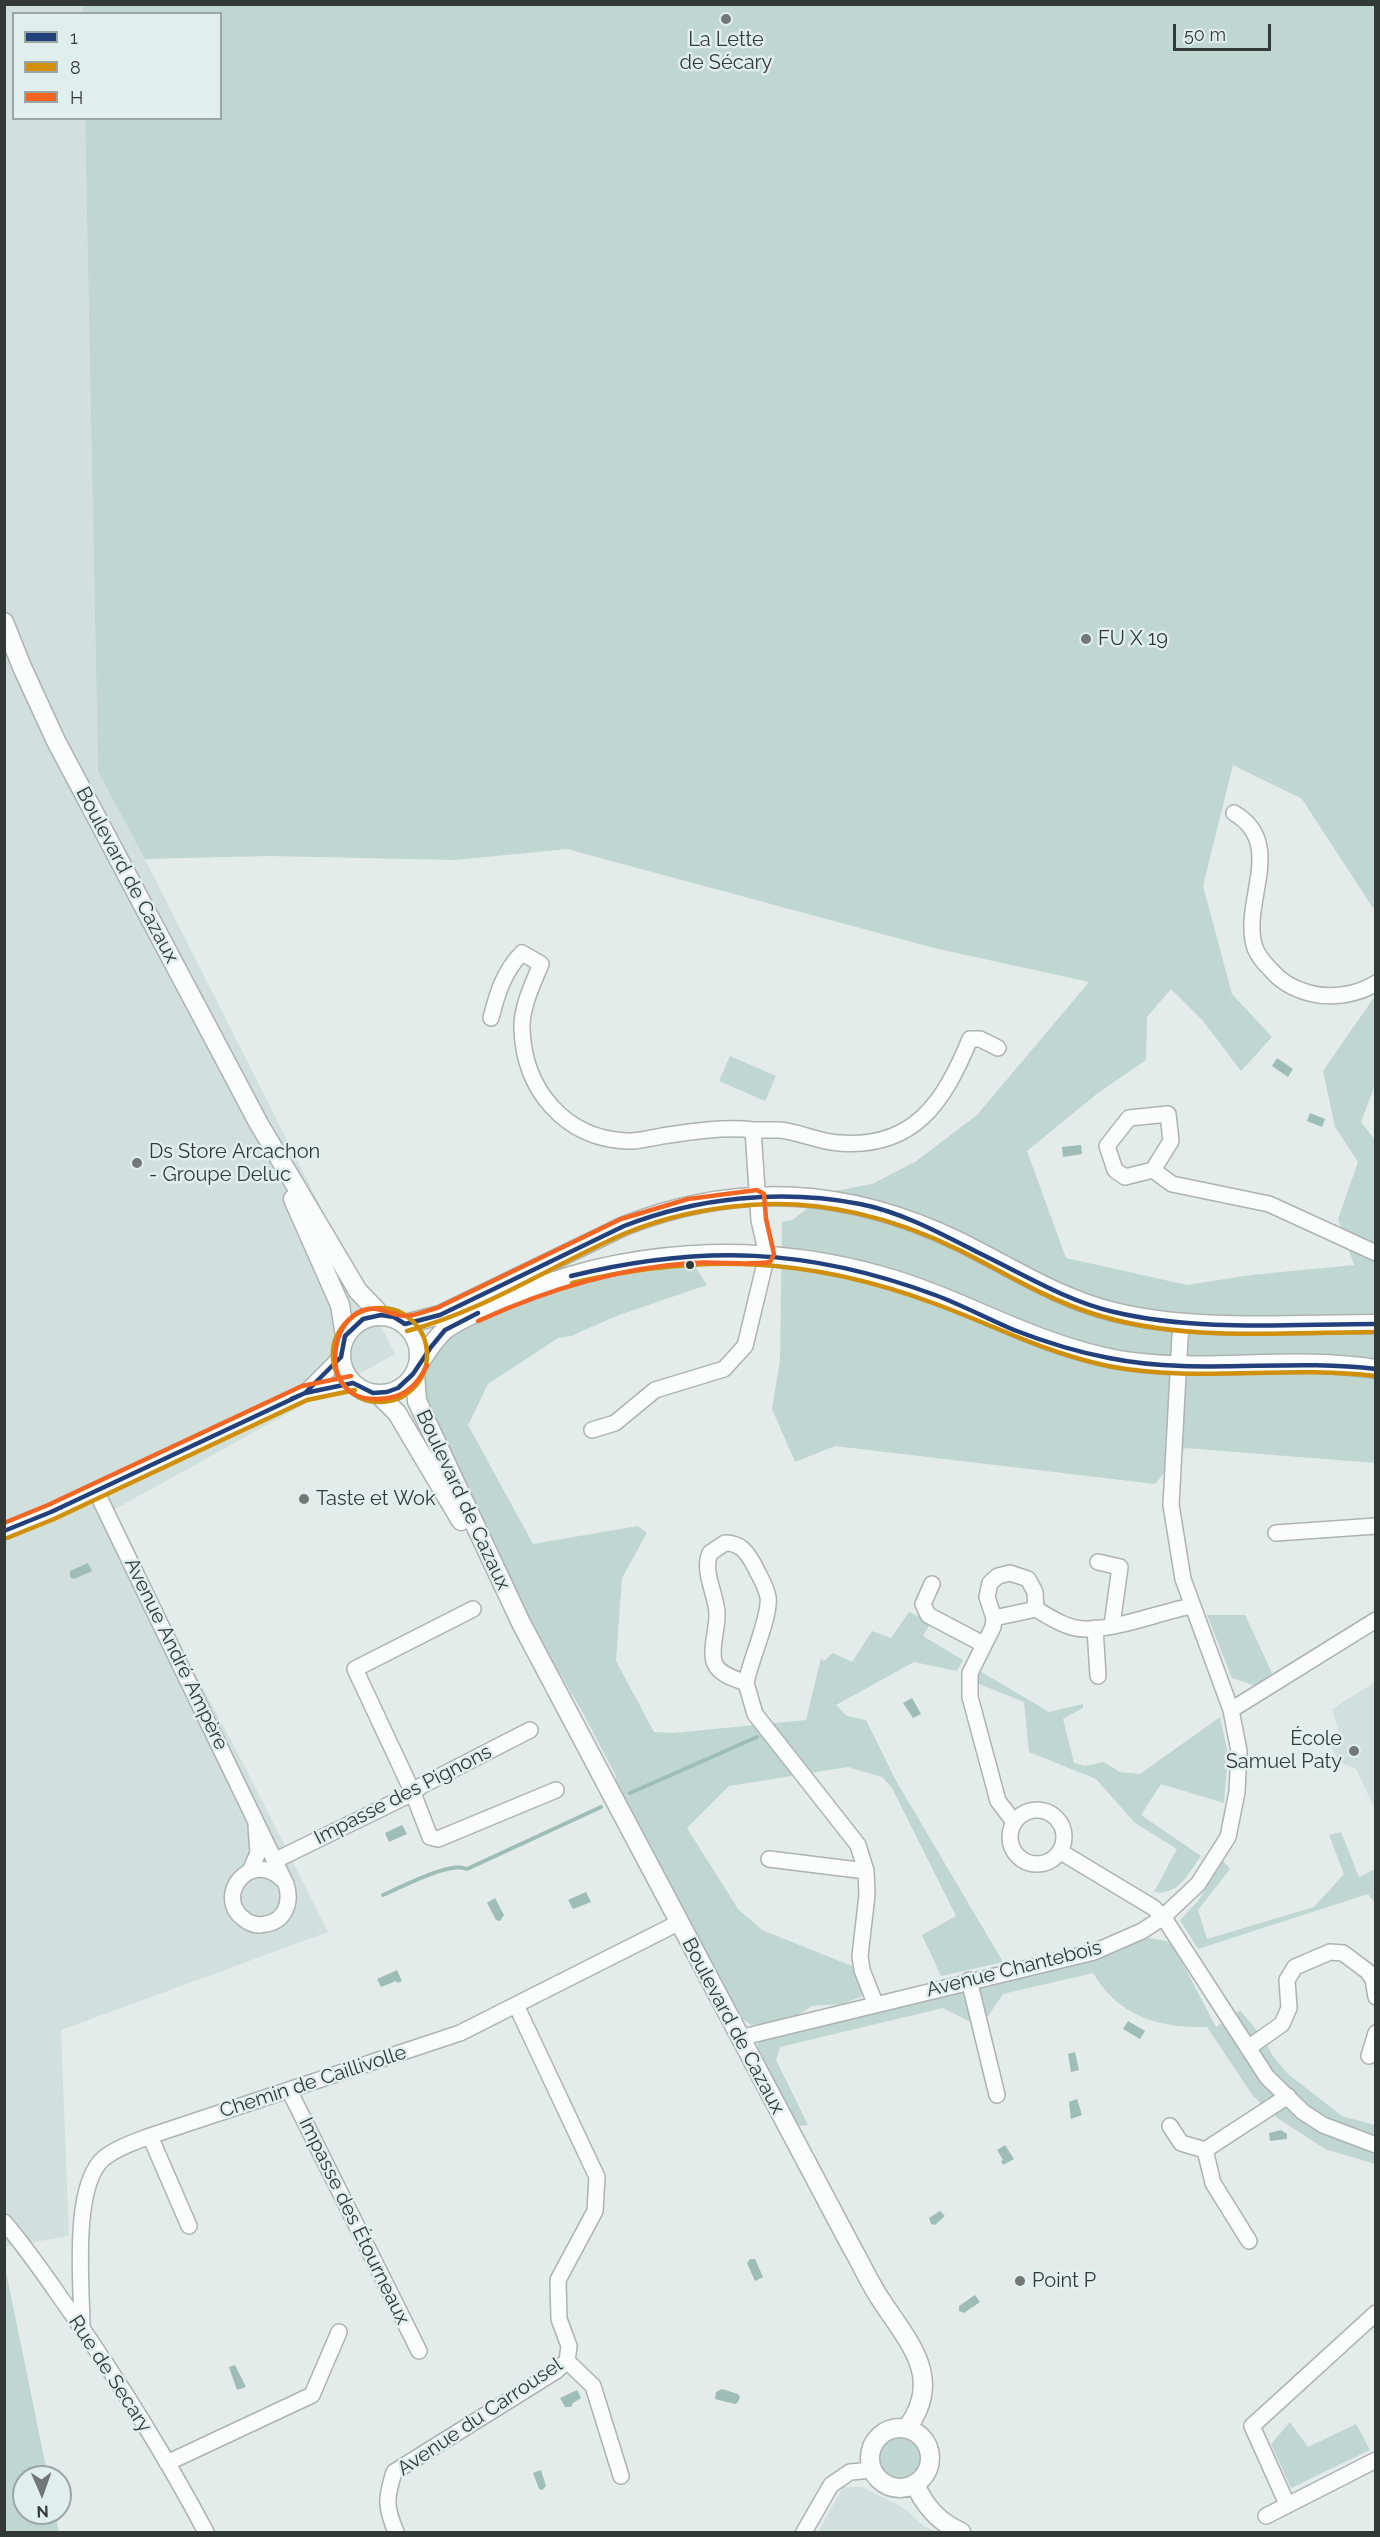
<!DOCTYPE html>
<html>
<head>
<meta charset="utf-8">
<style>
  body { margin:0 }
  #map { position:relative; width:1380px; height:2537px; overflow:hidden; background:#e4ecea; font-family:Raleway,sans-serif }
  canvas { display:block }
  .frame { position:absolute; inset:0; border:6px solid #333937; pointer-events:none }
  .legend { position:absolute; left:12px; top:12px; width:210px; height:108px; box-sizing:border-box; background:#e1efec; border:2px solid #9ba6a4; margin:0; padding:8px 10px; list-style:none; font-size:18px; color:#333937 }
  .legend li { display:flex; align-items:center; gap:12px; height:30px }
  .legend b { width:30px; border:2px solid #9ba6a4 }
  .north { position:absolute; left:12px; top:2465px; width:60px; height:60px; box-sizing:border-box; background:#e1efec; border:2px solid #9ba6a4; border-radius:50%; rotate:178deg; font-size:16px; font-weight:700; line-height:24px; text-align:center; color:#333937 }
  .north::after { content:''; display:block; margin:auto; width:21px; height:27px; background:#717876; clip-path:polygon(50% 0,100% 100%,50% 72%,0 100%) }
  .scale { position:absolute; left:1173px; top:24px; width:98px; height:27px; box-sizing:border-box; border:3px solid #333937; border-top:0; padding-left:8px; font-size:18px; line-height:21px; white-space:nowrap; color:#333937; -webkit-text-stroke:4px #e1efec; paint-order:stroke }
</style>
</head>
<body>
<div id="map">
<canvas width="1380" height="2537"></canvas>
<div class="frame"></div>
<ul class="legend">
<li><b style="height:8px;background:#22407c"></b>1</li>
<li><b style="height:8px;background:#d0900b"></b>8</li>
<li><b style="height:8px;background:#f26522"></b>H</li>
</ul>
<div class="north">N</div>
<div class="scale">50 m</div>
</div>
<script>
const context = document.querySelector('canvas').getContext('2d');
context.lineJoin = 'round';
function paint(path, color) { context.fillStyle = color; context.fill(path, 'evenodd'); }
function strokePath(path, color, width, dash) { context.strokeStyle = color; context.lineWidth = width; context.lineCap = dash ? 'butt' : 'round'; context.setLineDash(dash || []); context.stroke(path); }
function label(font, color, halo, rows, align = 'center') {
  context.font = font + ' Raleway,sans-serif'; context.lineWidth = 5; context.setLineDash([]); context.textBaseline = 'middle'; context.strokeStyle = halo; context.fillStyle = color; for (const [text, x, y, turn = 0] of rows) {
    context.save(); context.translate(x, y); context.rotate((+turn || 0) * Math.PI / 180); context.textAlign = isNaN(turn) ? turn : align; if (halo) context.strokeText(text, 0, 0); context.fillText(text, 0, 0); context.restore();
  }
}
paint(new Path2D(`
  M 83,4 L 83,13 L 14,14 L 14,118 L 85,119 L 98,772 L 145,859 L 395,1354 L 110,1512 L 244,1765 L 328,1932 L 61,2030 L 69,2236 L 5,2247 L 4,5 Z
  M 1375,1682 L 1375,1809 L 1356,1769 L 1339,1762 L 1327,1739 L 1339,1733 L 1332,1709 Z
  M 843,2487 L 862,2487 L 895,2503 L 909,2512 L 924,2526 L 936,2532 L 818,2532 Z`), '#d1e0dd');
paint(new Path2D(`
  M 83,5 L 1375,5 L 1375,911 L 1302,799 L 1233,765 L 1203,886 L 1232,994 L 1272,1037 L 1241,1071 L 1203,1021 L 1171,989 L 1147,1017 L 1146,1060 L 1098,1093 L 1027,1151 L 1066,1258 L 1187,1285 L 1251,1275 L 1354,1265 L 1338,1219 L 1358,1162 L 1335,1127 L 1323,1071 L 1375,996 L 1375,1085 L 1361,1122 L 1376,1141 L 1375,1463 L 1185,1448 L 1155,1484 L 835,1446 L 795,1462 L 772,1409 L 780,1360 L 782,1222 L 792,1220 L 830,1192 L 872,1184 L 915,1162 L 977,1115 L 1089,982 L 934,948 L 567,849 L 455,860 L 268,856 L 145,859 L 98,772 L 85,119 L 220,118 L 220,14 L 83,13 Z
  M 730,1056 L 776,1076 L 765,1101 L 719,1081 Z
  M 690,1259 L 707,1285 L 619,1315 L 571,1336 L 558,1338 L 488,1384 L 468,1425 L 533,1544 L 638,1526 L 647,1533 L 622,1578 L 616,1661 L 654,1732 L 673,1733 L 806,1720 L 821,1658 L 824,1661 L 833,1653 L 852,1662 L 872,1631 L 891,1638 L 909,1612 L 931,1622 L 923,1636 L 963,1660 L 957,1671 L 914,1662 L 836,1705 L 847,1716 L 866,1720 L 895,1779 L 1003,1962 L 941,1976 L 922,1935 L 956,1916 L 892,1788 L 882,1777 L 848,1767 L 729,1786 L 687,1828 L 738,1909 L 762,1930 L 862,1970 L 867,1983 L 861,1997 L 842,2004 L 811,2006 C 796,2020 771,2023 751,2025 L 736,2014 L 615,1786 L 616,1776 L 583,1713 L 525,1614 L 434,1427 L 422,1388 L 424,1370 L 449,1336 L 534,1296 L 623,1271 Z
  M 1207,1615 L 1245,1615 L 1272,1673 L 1256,1686 L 1232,1678 Z
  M 978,1670 L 1049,1712 L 1083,1704 L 1083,1708 L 1063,1719 L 1074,1763 L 1085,1766 L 1104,1762 L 1120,1772 L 1140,1774 L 1220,1717 L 1228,1754 L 1224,1803 L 1161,1784 L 1141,1815 L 1201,1856 C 1188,1874 1178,1896 1154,1892 L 1177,1849 L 1135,1823 L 1096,1779 L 1029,1752 L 1024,1702 L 977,1683 Z
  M 1341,1832 L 1359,1877 L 1375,1869 L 1375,1903 L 1368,1894 L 1198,1949 L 1180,1920 L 1198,1901 L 1223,1861 L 1230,1869 L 1198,1910 L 1207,1939 L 1314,1907 L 1344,1874 L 1329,1835 Z
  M 1149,1938 L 1166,1941 L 1174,1947 L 1216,2027 L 1240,2010 L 1263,2038 L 1272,2055 L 1288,2074 L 1342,2116 L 1375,2125 L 1375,2164 L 1325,2149 L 1276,2117 L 1253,2096 L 1207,2027 C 1159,2028 1119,2017 1093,1973 L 1003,1994 L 988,2016 L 969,2021 L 943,2008 L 780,2047 L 776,2060 L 808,2125 L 795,2126 L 757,2052 L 758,2041 L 1089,1959 Z
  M 4,2262 L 48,2477 L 24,2477 L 24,2513 L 55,2513 L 59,2532 L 5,2532 Z
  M 1290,2422 L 1308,2447 L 1356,2424 L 1370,2450 L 1291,2488 L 1271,2444 Z
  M876 2459a23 23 0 1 1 46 0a23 23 0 1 1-46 0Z`), '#bfd6d1');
paint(new Path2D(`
  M 1277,1058 L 1293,1069 L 1288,1077 L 1272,1066 Z
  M 1310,1113 L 1325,1119 L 1322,1127 L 1307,1121 Z
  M 1081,1145 L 1082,1154 L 1063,1157 L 1062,1147 Z
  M 88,1563 L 92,1571 L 74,1579 L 70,1577 L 70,1571 Z
  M 912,1698 L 921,1714 L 913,1718 L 903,1703 Z
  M 402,1825 L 407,1834 L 389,1842 L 385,1833 Z
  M 586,1892 L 591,1902 L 573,1909 L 568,1900 Z
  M 495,1898 L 504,1915 L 500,1921 L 496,1920 L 487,1903 Z
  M 397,1970 L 402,1981 L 397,1983 L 396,1981 L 381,1987 L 377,1979 Z
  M 1128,2021 L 1145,2031 L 1140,2039 L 1123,2029 Z
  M 1075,2052 L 1079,2070 L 1071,2072 L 1068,2054 Z
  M 1077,2099 L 1082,2115 L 1071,2119 L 1069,2102 Z
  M 1281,2130 L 1287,2134 L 1287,2139 L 1270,2141 L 1269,2133 Z
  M 1005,2145 L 1014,2159 L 1003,2165 L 1001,2161 L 1003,2160 L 997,2150 Z
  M 940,2211 L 945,2216 L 935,2225 L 931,2224 L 929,2218 Z
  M 750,2259 L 755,2259 L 763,2277 L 755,2281 L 747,2263 Z
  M 975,2295 L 980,2302 L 964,2313 L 959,2311 L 959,2306 Z
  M 235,2365 L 246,2387 L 237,2390 L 229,2367 Z
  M 722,2389 L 738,2394 L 740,2397 L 738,2402 L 735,2404 L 715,2399 L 716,2392 Z
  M 577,2390 L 581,2398 L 573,2403 L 571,2407 L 565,2407 L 560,2398 Z
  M 541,2470 L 546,2486 L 542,2490 L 539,2489 L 533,2473 Z`), '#9dbdb6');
strokePath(new Path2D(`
  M 630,1793 L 757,1737
  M 383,1895 C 402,1887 449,1861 467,1869 L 601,1807`), '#9dbdb6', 4);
const minor = new Path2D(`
  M 1234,813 C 1287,844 1240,903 1255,948 C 1258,956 1265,964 1271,970 C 1281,982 1294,989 1309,993 C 1330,999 1358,995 1376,983
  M 491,1018 C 497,994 504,971 522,953 L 541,964 C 533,983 521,1008 522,1029 C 524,1090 565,1138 626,1141 C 637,1142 651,1138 662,1136 C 688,1132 727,1126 753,1130 L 759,1220 L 767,1255 L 745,1346 L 724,1369 L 655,1390 L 615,1423 L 592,1430
  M 1168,1114 L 1171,1141 L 1153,1170 L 1125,1177 L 1115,1170 L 1107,1146 L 1129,1118 Z
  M 753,1130 C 762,1130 771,1130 780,1130 C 800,1132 819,1142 839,1143 C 914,1149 944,1102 970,1039 L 980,1039 L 998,1048
  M 1153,1170 L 1172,1184 L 1269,1204 L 1376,1253
  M 305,1393 L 341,1357
  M 96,1491 L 286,1884 C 292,1902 285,1921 266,1924 C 258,1926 250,1924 244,1919 C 213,1896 251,1849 282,1879
  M 4,1531 L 51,1512 L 305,1393 L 353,1383
  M 1276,1533 L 1376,1526
  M 1098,1562 L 1120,1567 L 1112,1625
  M 932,1584 L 923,1604 L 928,1615 L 983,1644
  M 473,1609 L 355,1669 L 413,1793 L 430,1837 L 438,1839 L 556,1790
  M 994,1618 L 987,1597 L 990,1583 L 998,1576 L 1010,1573 L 1028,1579 L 1035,1592 L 1036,1609
  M 1095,1628 L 1098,1676
  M 746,1683 C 750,1661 771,1615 768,1597 C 766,1585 758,1574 753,1563 C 746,1551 740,1543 725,1543 L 710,1553 C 702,1572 716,1593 717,1613 C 718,1627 709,1652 715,1664 C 720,1675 736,1679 746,1683 L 755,1714 L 858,1845 L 866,1871 L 867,1895 L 860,1956 L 862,1970 L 875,2003
  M 1231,1710 L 1376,1620
  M1010 1837a27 27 0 1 1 54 0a27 27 0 1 1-54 0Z
  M 1014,1822 L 998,1801 L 970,1697 L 970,1673 L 993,1627 L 994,1618 L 1036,1609 C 1051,1618 1069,1630 1087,1629 C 1119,1629 1160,1612 1192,1606
  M 1061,1852 L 1154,1908 L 1166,1921 L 1267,2077 L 1303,2112 L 1323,2125 L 1376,2145
  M 769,1859 L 866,1871
  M 276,1860 L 413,1793 L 421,1786 L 530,1730
  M 250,1871 L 258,1853 L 256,1826
  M 969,1980 L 997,2095
  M 739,2038 L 1094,1952 L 1142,1931 L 1162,1918 L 1198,1884 L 1228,1837 L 1237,1792 L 1239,1751 L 1231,1710 L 1183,1579 L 1171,1505 L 1180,1337 L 1183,1324
  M 1248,2048 L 1282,2024 L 1289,2008 L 1287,1980 L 1295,1967 L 1330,1952 L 1343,1953 L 1367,1971 L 1373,1979 L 1376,1997
  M 1369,2056 L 1376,2033
  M 289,2090 L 419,2351
  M 1170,2126 L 1181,2143 L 1205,2150 L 1288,2096
  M 150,2136 L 189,2226
  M 1205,2150 L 1213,2183 L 1249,2241
  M 4,2222 C 29,2251 50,2283 72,2314 C 121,2384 166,2457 206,2532
  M 82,2329 C 82,2288 71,2186 104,2158 C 117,2148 134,2142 150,2136 L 460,2033 L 678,1923
  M 567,2361 L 593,2386 L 621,2476
  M 167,2463 L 312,2395 L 339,2332
  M 1287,2504 L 1252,2426 L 1376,2313
  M 1266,2516 L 1376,2460
  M 396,2532 C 385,2506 386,2498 394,2472 L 556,2371 L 567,2361 L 569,2346 L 559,2319 L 558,2280 L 595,2211 L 597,2177 L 516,2005
  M 804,2532 L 831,2485 L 850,2472 L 873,2470`);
const major = new Path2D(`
  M 4,622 L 22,667 L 56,741 L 259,1124 L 358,1291 L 381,1315
  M 293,1199 L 340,1305 L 345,1336
  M341 1355a39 39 0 1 1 78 0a39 39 0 1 1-78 0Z
  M 405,1324 L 440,1315 L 624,1226 C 739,1181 848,1188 958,1241 C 1009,1266 1057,1298 1114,1312 C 1195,1332 1292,1324 1376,1324
  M 420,1362 C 427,1352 435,1338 445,1330 C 459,1318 486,1309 503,1301 C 622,1247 757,1241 882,1276 C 964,1299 1034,1345 1119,1360 C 1204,1374 1291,1355 1376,1369
  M 415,1374 L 417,1401 L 521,1623 L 852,2248 C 862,2265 870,2284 881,2300 C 909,2343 944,2378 907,2428
  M 378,1394 L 397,1413 L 461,1521
  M870 2458a30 30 0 1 1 60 0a30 30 0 1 1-60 0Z
  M 915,2484 C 925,2507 939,2522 961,2532`);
strokePath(minor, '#acb3b1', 18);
strokePath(major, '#acb3b1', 21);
strokePath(minor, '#fbfcfc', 15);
strokePath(major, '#fbfcfc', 18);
strokePath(new Path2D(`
  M 571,1276 C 702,1244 808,1248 935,1295 C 962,1305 988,1319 1014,1330 C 1045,1342 1077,1352 1109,1358 C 1197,1376 1287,1358 1376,1369
  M 291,1399 L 305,1393 L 353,1383 L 373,1393 L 387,1392 L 398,1388 L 413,1374 L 431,1347 L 445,1330 L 478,1313
  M 4,1531 L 51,1512 L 305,1393 L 341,1357 L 345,1336 L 363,1319 L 381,1315 L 394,1317 L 405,1324 L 440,1315 L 624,1226 C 699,1197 781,1189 860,1204 C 901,1212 940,1233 977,1252 C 1021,1273 1066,1301 1114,1312 C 1199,1332 1289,1324 1376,1324`), '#22407c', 4.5);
strokePath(new Path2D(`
  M 572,1283 C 700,1253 809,1257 933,1303 C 994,1325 1042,1352 1108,1366 C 1196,1383 1286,1365 1375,1376
  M333 1355a47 47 0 1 1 94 0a47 47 0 1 1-94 0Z
  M 407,1331 C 484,1311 552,1265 626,1233 C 665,1217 708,1208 750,1205 C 821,1199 894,1218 957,1249 C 1002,1271 1044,1298 1091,1313 C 1182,1343 1282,1332 1376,1332
  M 7,1538 L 54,1519 L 307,1400 L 355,1390`), '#d0900b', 4.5);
strokePath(new Path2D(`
  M 427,1365 C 416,1389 400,1400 373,1399 C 363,1399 352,1395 345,1387 C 328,1366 334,1328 357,1313 C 377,1302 389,1316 406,1316 C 416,1316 428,1310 437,1308 L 621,1219 L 688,1199 L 757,1190 L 764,1194 L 766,1219 L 774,1254 L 770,1262 C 745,1266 717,1261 692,1263 C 616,1268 546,1290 478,1321
  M 4,1523 L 48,1505 L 302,1386 L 351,1376`), '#f26522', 4.5);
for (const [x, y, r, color] of [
  [726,19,6,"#717876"],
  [1086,639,6,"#717876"],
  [137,1163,6,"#717876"],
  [690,1265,5,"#333937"],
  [304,1499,6,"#717876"],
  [1354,1751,6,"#717876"],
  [1020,2281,6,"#717876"]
]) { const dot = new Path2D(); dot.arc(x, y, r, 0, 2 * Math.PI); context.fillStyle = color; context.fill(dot); strokePath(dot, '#e1efec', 2); }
label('20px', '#333937', '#e1efec', [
  ["La Lette",726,40,"center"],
  ["de Sécary",726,63,"center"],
  ["FU X 19",1098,639],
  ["Ds Store Arcachon",149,1152],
  ["- Groupe Deluc",149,1175],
  ["Taste et Wok",316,1499],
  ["École",1342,1739,"right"],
  ["Samuel Paty",1342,1762,"right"],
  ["Point P",1032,2281]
], 'left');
label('20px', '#333937', '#e1efec', [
  ["Boulevard de Cazaux",127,875,62],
  ["Boulevard de Cazaux",463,1500,65],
  ["Avenue André Ampère",176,1654,64],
  ["Impasse des Pignons",403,1795,-27],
  ["Avenue Chantebois",1014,1969,-14],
  ["Boulevard de Cazaux",733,2026,62],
  ["Chemin de Caillivolle",313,2082,-18],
  ["Impasse des Étourneaux",354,2221,64],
  ["Rue de Secary",110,2374,57],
  ["Avenue du Carrousel",480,2417,-34]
]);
</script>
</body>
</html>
